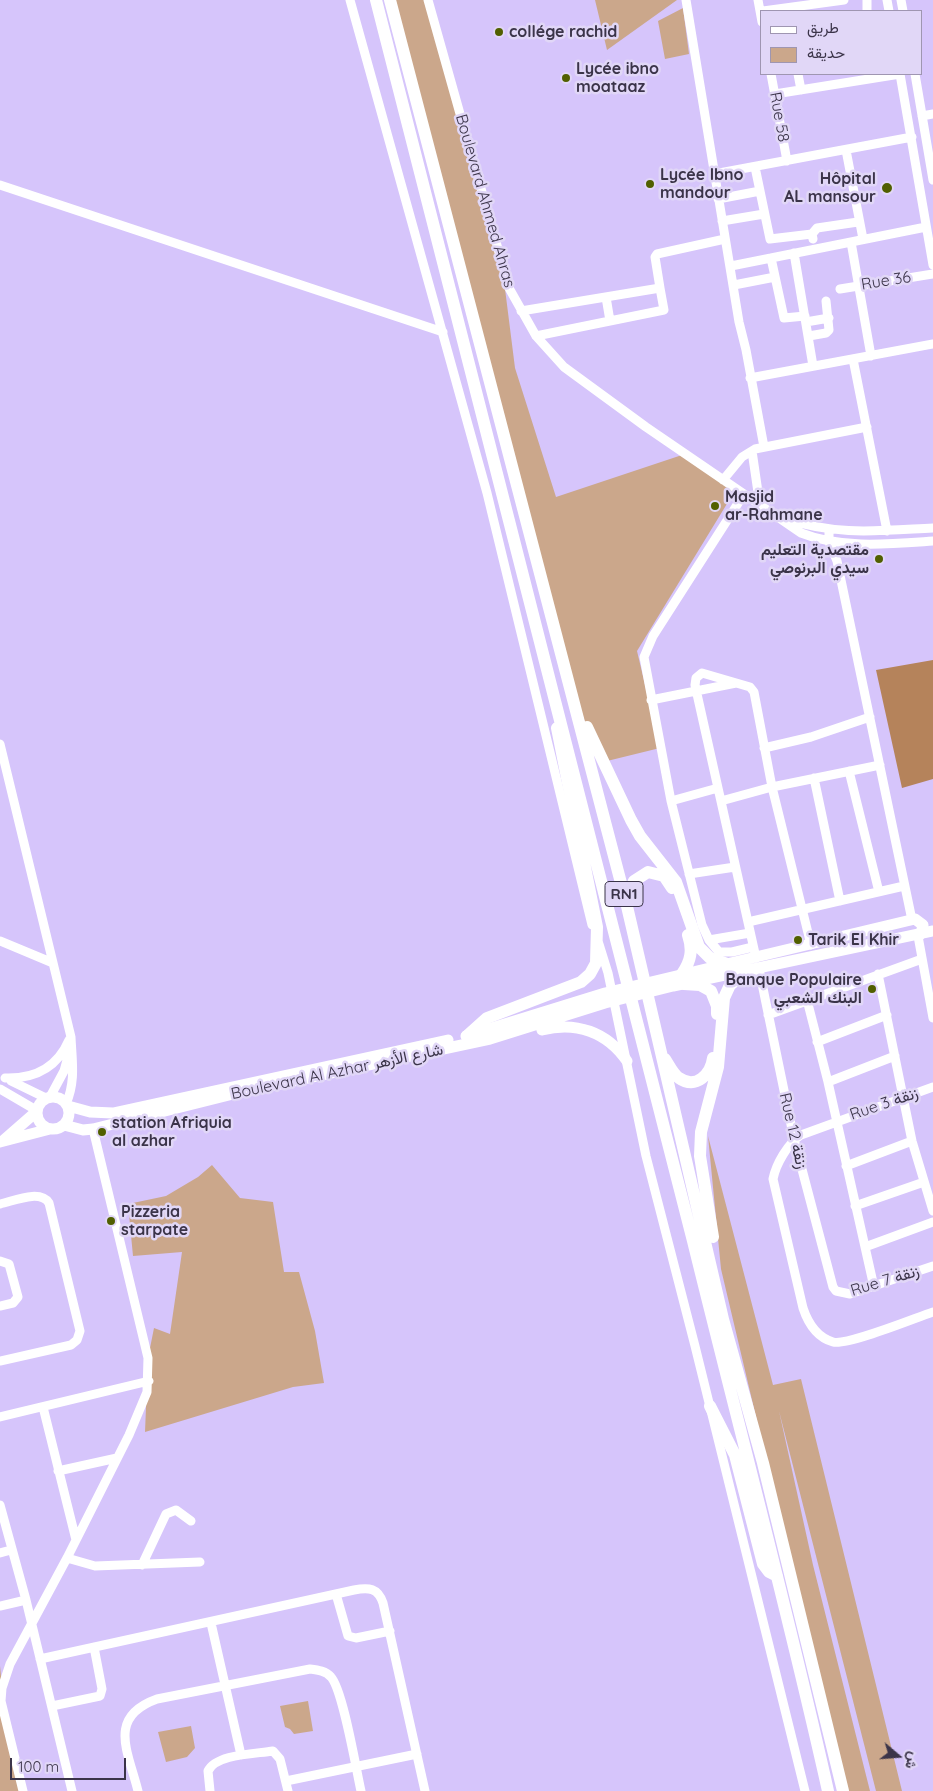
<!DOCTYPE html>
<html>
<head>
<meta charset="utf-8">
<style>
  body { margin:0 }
  #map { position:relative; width:933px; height:1791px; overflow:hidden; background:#d6c5fb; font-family:Quicksand,Vazirmatn,sans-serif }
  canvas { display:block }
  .legend { position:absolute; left:760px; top:10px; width:162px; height:65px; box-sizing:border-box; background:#e1d7f7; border:1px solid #9f96b1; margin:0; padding:6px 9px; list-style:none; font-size:15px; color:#3b3449 }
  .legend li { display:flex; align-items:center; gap:10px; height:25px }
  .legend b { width:25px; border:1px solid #9f96b1 }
  .north { position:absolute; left:873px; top:1731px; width:50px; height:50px; -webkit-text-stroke:4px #e1d7f7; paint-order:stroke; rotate:108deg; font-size:14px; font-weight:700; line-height:20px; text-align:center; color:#3b3449 }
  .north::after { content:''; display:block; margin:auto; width:18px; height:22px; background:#3b3449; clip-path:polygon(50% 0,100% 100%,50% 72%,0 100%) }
  .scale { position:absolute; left:10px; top:1758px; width:116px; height:22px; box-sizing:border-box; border:2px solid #3b3449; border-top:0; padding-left:6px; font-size:15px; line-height:18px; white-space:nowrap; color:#3b3449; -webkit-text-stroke:4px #e1d7f7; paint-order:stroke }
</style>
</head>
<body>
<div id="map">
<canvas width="933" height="1791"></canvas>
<ul class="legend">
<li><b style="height:6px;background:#fff"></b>طريق</li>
<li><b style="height:14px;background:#cba78b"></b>حديقة</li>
</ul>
<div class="north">ش</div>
<div class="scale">100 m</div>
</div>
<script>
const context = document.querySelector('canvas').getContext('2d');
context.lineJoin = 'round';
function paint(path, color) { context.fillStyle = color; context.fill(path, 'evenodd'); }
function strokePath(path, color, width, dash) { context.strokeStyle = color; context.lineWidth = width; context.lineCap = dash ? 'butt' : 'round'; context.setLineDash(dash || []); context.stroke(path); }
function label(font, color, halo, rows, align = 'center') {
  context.font = font + ' Quicksand,Vazirmatn,sans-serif'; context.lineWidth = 5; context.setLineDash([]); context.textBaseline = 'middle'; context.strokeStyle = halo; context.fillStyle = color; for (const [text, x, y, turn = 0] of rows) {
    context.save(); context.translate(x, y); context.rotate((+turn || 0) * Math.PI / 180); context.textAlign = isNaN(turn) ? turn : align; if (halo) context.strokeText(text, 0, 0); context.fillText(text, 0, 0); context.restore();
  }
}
paint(new Path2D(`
  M 390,0 L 429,0 L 503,273 L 515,368 L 556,497 L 685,454 L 736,489 L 637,651 L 660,748 L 603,762 L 587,729 L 548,603 Z
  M 595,0 L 677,0 L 607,50 Z
  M 683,8 L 689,54 L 665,59 L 658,21 Z
  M 708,1136 L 773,1385 L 801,1379 L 902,1791 L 876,1791 L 779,1411 L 813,1565 L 870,1791 L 848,1791 L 792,1569 L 721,1269 Z
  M 212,1165 L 240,1198 L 273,1202 L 284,1272 L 299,1272 L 315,1331 L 324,1383 L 293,1387 L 145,1432 L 148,1358 L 154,1328 L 170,1334 L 182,1252 L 133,1256 L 128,1204 L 166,1196 L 198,1177 Z
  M 0,1666 L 3,1694 L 25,1791 L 0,1791 Z
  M 308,1701 L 313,1731 L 294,1734 L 290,1729 L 285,1727 L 280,1706 Z
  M 191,1726 L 195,1748 L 187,1757 L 166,1762 L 158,1732 Z`), '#cba78b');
paint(new Path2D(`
  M 933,660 L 933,779 L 902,788 L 876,670 Z`), '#b5835b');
strokePath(new Path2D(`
  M 350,0 L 487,493 L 592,925
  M 428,0 L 509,288 L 536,336 L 564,367 L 646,427 L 801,533 C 841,549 890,544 933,541
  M 686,0 L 739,322 L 746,350 L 764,447
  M 758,0 L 762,22
  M 867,0 L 867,11
  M 887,0 L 889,11
  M 901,0 L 903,11
  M 763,11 L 844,0
  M 771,74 L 787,161
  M 798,74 L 801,90
  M 900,74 L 933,265
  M 915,74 L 933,180
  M 775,94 L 900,74
  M 922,116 L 933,114
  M 846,150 L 863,239
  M 755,167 L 770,239 L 812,234
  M 714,174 L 912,137
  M 0,185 L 443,332
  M 718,199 L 760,191
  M 722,221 L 764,214
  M 813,239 L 812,234 L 817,228 L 858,222
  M 851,242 L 871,356
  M 794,253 L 813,366
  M 771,258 L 784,318 L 805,316
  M 731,266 L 926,227
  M 734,285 L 775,277
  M 840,289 L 933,274
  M 606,297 L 610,321
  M 521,311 L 660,288 L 655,257 L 657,254 L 725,239
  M 806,322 L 829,318
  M 536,336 L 664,310 L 660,288
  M 809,336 L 826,333 L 829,330 L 826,301
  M 853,359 L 887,531
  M 750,378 L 933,344
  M 752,451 L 760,506
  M 723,480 L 742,457 L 755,449 L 867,427
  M 744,494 L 653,636 L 644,657 L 671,801 L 702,925 L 709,940 L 719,952 L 732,952 L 753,947
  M 781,518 C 839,536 875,531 933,528
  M 829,530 L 829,542 L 837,561 L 912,920
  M 651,700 L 736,683
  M 0,744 L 71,1037 C 72,1061 76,1081 66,1104
  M 764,748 L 811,737 L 870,717
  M 849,771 L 879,892
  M 814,778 L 840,901
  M 671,801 L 718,788
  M 721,801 L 772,787 L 880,765
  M 689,874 L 735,867
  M 748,922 L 904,886
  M 918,936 L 933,1018
  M 709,940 L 750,933
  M 0,941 L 53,963
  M 599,944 L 608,973 L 646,1156 L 695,1346 L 805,1791
  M 756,958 L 695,685 L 696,678 L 702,673 L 750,687 L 754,692 L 772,787 L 811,945
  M 759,969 L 794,1139 L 833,1287 L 836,1291 L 850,1294 L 933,1266
  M 878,974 L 912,1141 L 933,1211
  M 807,1000 L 828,1082 L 874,1287
  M 768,1015 L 922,959
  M 817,1042 L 887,1015
  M 5,1078 C 35,1079 57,1068 69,1040
  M 11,1081 L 46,1098
  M 828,1082 L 895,1056
  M 933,1087 L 801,1135 C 788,1143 776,1164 773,1179 L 803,1308 C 808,1323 816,1337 833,1342 C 847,1346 915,1318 933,1312
  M 0,1089 L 36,1110
  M 50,1097 L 64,1071 L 69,1053
  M 846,1166 L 912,1141
  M 0,1204 C 14,1201 40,1189 49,1203 L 80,1331 L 77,1340 L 71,1345 L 0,1361
  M 855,1206 L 924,1182
  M 865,1247 L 933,1222
  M 0,1261 L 9,1264 L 18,1297 L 13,1303 L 0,1306
  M 43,1407 L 76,1540
  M 0,1417 L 149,1381
  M 58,1471 L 117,1458
  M 0,1505 L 26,1600 L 72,1791
  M 0,1553 L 11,1550
  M 67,1558 L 95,1566 L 200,1562
  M 142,1565 L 166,1514 L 176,1510 L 191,1521
  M 336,1594 L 348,1636 L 356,1638 L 390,1631
  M 0,1606 L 26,1600
  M 211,1623 L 241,1755
  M 40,1659 L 354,1590 C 369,1587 378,1588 383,1603 L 425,1791
  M 52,1706 L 100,1696 L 102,1689 L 94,1647
  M 286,1781 L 417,1754
  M 23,1791 L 1,1701 L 2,1688 L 10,1664 L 67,1558 L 129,1435 L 147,1392 L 148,1358 L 93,1129
  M 138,1791 C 128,1751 107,1717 157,1699 L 310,1669 C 318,1670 326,1671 331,1677 C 343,1690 356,1769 361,1791
  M 210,1791 L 208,1771 C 216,1754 255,1754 273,1751 L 280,1759 L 288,1791`), '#fff', 9);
strokePath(new Path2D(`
  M 542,1030 C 576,1021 607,1032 627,1061
  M 466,1036 L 605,993 L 915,919 L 923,925 L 921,934
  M37 1113a16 16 0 1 1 32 0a16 16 0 1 1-32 0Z
  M 68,1106 L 90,1112 L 113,1113 L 448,1040
  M 64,1125 L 83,1130 L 93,1129 L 237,1093 L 490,1039 L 605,1003 L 673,986 L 933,931
  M 4,1140 L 36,1112
  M 0,1142 L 50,1129`), '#fff', 11);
strokePath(new Path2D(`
  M 376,0 C 483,413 591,826 693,1241 C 738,1424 787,1607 828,1791
  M 390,0 L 626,902 L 723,1319 L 763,1463 L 843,1791
  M 587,727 L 631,820 L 640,836 L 676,882 L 699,947 L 710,958 L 727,964
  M 626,902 L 634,881 L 648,872 L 664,876 L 672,888
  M 682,974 C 691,961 693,950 688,935
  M 684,984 L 700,985 L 711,991 L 717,1006 L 717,1014
  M 467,1036 L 487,1018 L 581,982 L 590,974 L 596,963 L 597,927 L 557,728
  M 665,1059 C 669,1065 673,1074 679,1078 C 696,1090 711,1074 713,1058
  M 713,1237 L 700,1156 L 701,1132 L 718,1067 L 724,998 L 730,985 L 746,972
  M 710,1406 L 735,1455 L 763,1564 L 769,1572 L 777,1576`), '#fff', 12);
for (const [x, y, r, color] of [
  [499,32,5,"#515f00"],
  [566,78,5,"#515f00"],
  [650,184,5,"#515f00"],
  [887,188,6,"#515f00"],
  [715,506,5,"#515f00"],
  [879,559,5,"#515f00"],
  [798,940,5,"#515f00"],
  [872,989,5,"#515f00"],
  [102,1132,5,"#515f00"],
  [111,1221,5,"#515f00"]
]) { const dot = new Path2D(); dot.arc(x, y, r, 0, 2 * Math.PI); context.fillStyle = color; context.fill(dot); strokePath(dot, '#e1d7f7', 2); }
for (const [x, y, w] of [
  [624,894,38]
]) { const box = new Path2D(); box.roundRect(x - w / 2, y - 12.5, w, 25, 4); context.fillStyle = '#e1d7f7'; context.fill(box); strokePath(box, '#3b3449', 1); }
label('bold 15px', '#3b3449', null, [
  ["RN1",624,894]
]);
label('bold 16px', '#3b3449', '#e1d7f7', [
  ["collége rachid",509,32],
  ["Lycée ibno",576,69],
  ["moataaz",576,87],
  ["Lycée Ibno",660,175],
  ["mandour",660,193],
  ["Hôpital",876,179,"right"],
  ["AL mansour",876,197,"right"],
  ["Masjid",725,497],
  ["ar-Rahmane",725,515],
  ["مقتصدية التعليم",869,550,"right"],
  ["سيدي البرنوصي",869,568,"right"],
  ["Tarik El Khir",808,940],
  ["Banque Populaire",862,980,"right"],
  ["البنك الشعبي",862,998,"right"],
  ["station Afriquia",112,1123],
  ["al azhar",112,1141],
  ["Pizzeria",121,1212],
  ["starpate",121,1230]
], 'left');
label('16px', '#3b3449', '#e1d7f7', [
  ["Rue 58",779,117,80],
  ["Boulevard Ahmed Ahras",485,201,74],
  ["Rue 36",886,281,-9],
  ["Boulevard Al Azhar شارع الأزهر",337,1072,-12],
  ["Rue 3 زنقة",884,1104,-19],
  ["Rue 12 زنقة",793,1131,77],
  ["Rue 7 زنقة",885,1281,-17]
]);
</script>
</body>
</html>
